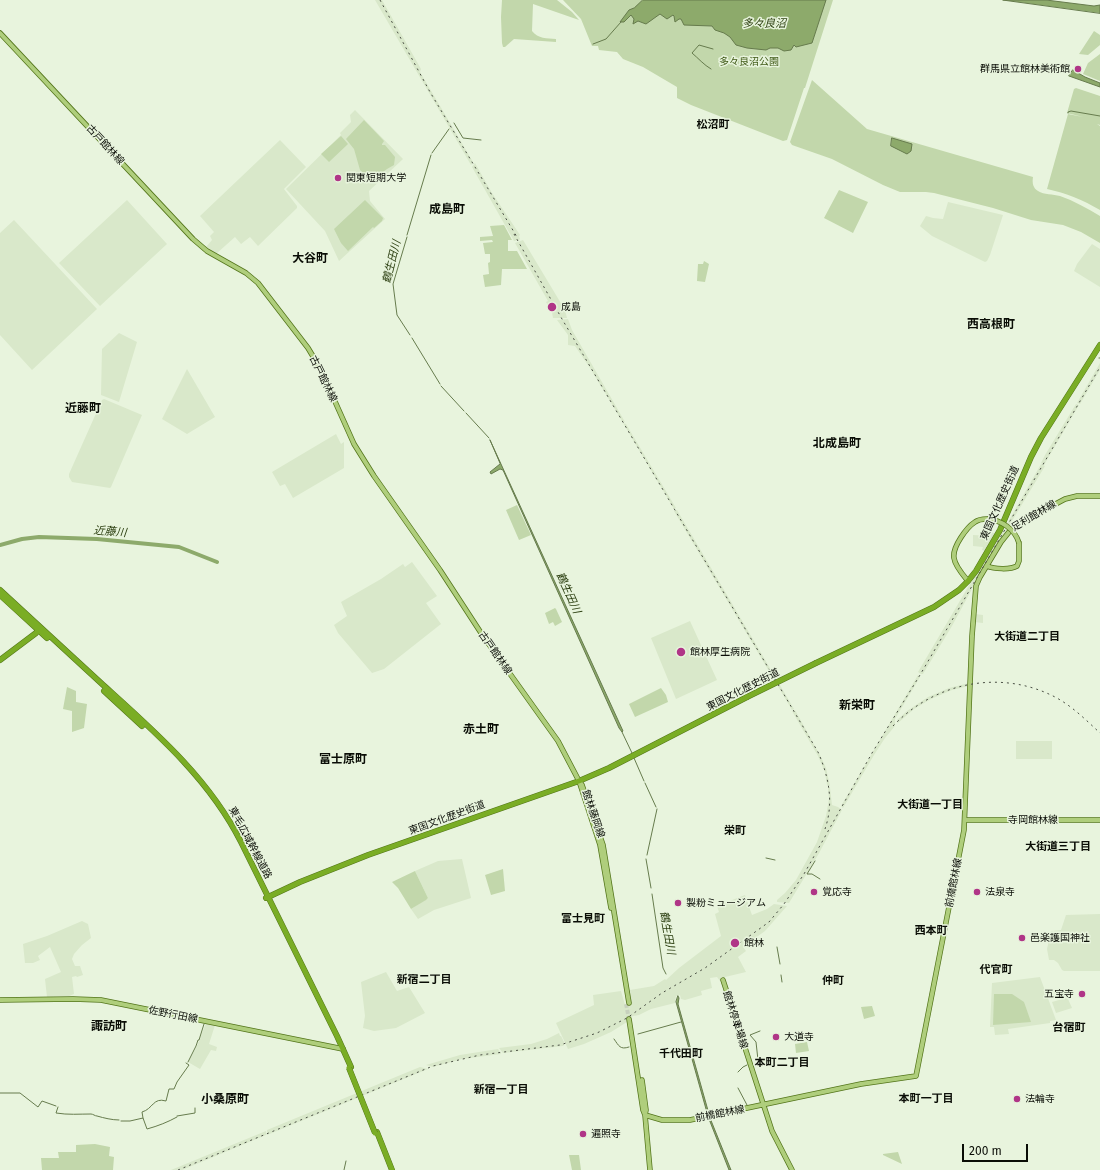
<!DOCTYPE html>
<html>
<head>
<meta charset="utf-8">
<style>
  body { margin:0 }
  #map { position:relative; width:1100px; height:1170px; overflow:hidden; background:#e8f4dd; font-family:"Fira Sans",sans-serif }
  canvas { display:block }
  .scale { position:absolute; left:962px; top:1144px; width:66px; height:18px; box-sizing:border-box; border:2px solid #0a0d06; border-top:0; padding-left:5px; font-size:12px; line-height:14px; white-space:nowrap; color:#0a0d06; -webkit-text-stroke:3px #e8f4dd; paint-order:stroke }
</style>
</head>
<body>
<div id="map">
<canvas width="1100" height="1170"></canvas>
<div class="scale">200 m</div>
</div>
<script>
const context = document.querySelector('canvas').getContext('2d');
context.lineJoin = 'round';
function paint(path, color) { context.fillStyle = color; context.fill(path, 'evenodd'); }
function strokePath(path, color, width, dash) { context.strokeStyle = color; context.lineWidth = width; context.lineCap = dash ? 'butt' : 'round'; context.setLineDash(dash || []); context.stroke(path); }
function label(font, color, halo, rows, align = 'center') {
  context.font = font + ' "Fira Sans","Noto Sans JP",sans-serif'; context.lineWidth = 3; context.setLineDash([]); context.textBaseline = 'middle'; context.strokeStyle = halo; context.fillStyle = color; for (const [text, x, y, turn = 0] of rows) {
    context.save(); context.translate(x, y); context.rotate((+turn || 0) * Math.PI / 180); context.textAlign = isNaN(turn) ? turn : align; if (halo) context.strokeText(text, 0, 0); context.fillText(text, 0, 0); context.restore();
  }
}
paint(new Path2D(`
  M 375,0 L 382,0 L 421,69 L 420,72 L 473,162 L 471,165 Z
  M 355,110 L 403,159 L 369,191 L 370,201 L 385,219 L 339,261 L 325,231 L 286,189 L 341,135 L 340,133 L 351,122 L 350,115 Z
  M 280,140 L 306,167 L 284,189 L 297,206 L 297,208 L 258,246 L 250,237 L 241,244 L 235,237 L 216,254 L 206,247 L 212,240 L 210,236 L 214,232 L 200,216 Z
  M 475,163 L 492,193 L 520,235 L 519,236 L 520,239 L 519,240 L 514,241 L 472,167 Z
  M 127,200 L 167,244 L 100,306 L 59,263 Z
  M 948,202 L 1003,215 L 990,255 L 987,261 L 985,262 L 932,236 L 921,227 L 920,226 L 926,216 L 933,218 L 943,219 Z
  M 14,220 L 97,309 L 32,370 L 0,335 L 0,233 Z
  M 523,240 L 565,310 L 567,318 L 553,318 L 552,312 L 546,302 L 548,301 L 515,243 Z
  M 1092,244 L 1100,249 L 1100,287 L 1074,271 L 1077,264 Z
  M 568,319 L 572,330 L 625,422 L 622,421 L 590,368 L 575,346 L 568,345 L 568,335 L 557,320 Z
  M 119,333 L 137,342 L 119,402 L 101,395 L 102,349 Z
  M 1100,363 L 1100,370 L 1080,404 L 1077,403 Z
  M 187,369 L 215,417 L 187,434 L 162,419 Z
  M 104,399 L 142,415 L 111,487 L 110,488 L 72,482 L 69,477 L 69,474 L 102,400 Z
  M 1076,404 L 1079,405 L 1044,465 L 1041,463 L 1045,455 Z
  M 623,423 L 626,424 L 676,508 L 674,509 Z
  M 336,434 L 341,444 L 344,442 L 344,468 L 293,498 L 285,484 L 280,486 L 272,472 Z
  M 1041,464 L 1045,466 L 979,576 L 952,626 L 923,674 L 921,674 L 918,672 L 994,543 L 1004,529 Z
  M 677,510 L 794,709 L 792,710 L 674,511 Z
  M 992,532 L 995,534 L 985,551 L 982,550 L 983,547 L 973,546 L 973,535 L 990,536 Z
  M 412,562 L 437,596 L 426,603 L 441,624 L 384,669 L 372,673 L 338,633 L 334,625 L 347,616 L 341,602 L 381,579 L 403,564 L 405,567 Z
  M 975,614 L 983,615 L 983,623 L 974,622 Z
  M 690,621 L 717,680 L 676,699 L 651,638 Z
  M 918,675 L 920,677 L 895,719 L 895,726 L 885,738 L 874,755 L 843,808 L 841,806 Z
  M 969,683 L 969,686 L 952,690 L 931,699 L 914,709 L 898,723 L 897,720 L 907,711 L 928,697 L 949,688 Z
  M 795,710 L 821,757 L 826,768 L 830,786 L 827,785 L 825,772 L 818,756 L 792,711 Z
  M 1016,741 L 1052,741 L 1052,759 L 1016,759 Z
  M 828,787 L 830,788 L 832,805 L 838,807 L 842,810 L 818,855 L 789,903 L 777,902 L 777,900 L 785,893 L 796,880 L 817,842 L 826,816 L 829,799 Z
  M 462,859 L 471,898 L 434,910 L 418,919 L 411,909 L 428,898 L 415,871 L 438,861 Z
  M 745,895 L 752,915 L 767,909 L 774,904 L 787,906 L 765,931 L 743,947 L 746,951 L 738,957 L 746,972 L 725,977 L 720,981 L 717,977 L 710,978 L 712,988 L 701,991 L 702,995 L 685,1000 L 681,999 L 680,995 L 676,996 L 675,1003 L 651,1009 L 639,1015 L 633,1016 L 627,1020 L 627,1022 L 611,1032 L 584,1044 L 568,1049 L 556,1023 L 594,1005 L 593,995 L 621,991 L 625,1005 L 631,1001 L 630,990 L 654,986 L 665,979 L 666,980 L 679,968 L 721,936 L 715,914 L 719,912 L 717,906 Z
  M 1100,914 L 1100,971 L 1064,971 L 1062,970 L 1058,963 L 1054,960 L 1049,960 L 1047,949 L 1051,931 L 1061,930 L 1066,915 Z
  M 82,921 L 88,924 L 91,938 L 82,945 L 74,954 L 72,959 L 75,966 L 80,966 L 83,975 L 77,977 L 76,976 L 72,977 L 74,994 L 69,996 L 47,997 L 45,979 L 61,972 L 50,947 L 38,956 L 40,960 L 33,963 L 25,963 L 23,944 L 47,936 Z
  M 386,972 L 397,991 L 409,987 L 425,1013 L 396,1028 L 374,1031 L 363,1028 L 365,1016 L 361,982 Z
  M 1040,977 L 1056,1020 L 1050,1021 L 1050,1023 L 1008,1029 L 1009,1034 L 995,1035 L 994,1027 L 990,1027 L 992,983 Z
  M 1066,998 L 1068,999 L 1072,1008 L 1056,1013 L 1052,1002 Z
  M 206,1023 L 215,1025 L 209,1044 L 217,1047 L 216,1051 L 211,1050 L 200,1069 L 188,1062 L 196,1048 Z
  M 559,1033 L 560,1036 L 561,1036 L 564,1042 L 564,1045 L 563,1046 L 503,1053 L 499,1048 L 531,1044 L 547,1039 Z
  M 498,1049 L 501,1054 L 462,1059 L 433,1067 L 426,1065 L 460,1055 Z
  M 420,1067 L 428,1069 L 267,1135 L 267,1130 Z
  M 266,1131 L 266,1135 L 182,1170 L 171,1170 Z`), '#d9e8ca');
paint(new Path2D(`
  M 502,0 L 557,0 L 572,12 L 579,20 L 533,4 L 532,31 C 538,39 547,38 556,39 L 556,42 L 514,39 L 505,47 L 503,47 L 502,43 L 501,17 Z
  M 563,0 L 833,0 L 805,88 L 804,88 L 787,140 L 783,141 L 691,105 L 677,98 L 677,87 L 643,67 L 623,59 L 617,52 L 599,50 L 598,46 L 592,46 L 581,19 Z
  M 1094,31 L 1100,35 L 1100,45 L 1088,55 L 1079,54 Z
  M 1100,54 L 1100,81 L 1083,74 L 1088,63 Z
  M 812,80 L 867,129 L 1033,177 C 1032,183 1033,188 1038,191 C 1044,195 1053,194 1060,196 C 1074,201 1087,208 1100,216 L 1100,243 L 1081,232 L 1063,225 L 1031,220 L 993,208 L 934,193 L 926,192 L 900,192 L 883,185 L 832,159 L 792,145 L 790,142 Z
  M 1076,88 L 1100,96 L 1100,125 L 1097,124 L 1100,126 L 1100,210 C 1083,200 1066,193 1047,189 L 1068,114 L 1083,117 L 1067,113 L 1074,89 Z
  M 364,120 L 384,141 L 382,144 L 382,145 L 385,145 L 395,157 L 394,165 L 387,169 L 371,181 L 360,170 L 354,149 L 346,139 Z
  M 341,136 L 348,144 L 329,162 L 321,154 Z
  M 839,190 L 868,202 L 853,233 L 824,218 Z
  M 365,200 L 383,218 L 382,221 L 374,228 L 373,227 L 348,251 L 341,243 L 334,229 Z
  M 504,225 L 512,240 L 508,240 L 508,251 L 517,251 L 527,269 L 502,269 L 501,285 L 485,287 L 483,275 L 489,274 L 488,263 L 490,262 L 490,254 L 485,254 L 483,243 L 493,242 L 492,240 L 480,241 L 480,237 L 493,236 L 490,226 Z
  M 704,261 L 709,264 L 705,282 L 697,281 L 698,264 L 703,264 Z
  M 517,505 L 531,535 L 519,540 L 506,510 Z
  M 555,608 L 556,609 L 562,622 L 555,626 L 553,622 L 549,624 L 545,613 Z
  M 67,687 L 76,691 L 76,702 L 87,704 L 84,728 L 72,732 L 72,711 L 63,709 Z
  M 661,688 L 666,695 L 668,702 L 635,717 L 629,704 Z
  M 503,869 L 505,891 L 491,895 L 485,875 Z
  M 415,871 L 428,898 L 426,900 L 411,909 L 398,888 L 392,882 Z
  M 994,994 L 1012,994 L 1024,1002 L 1031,1022 L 993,1025 Z
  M 872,1006 L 875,1016 L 864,1019 L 861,1007 Z
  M 807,1042 L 809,1051 L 796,1053 L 795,1044 Z
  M 76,1145 L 95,1144 L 110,1147 L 109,1156 L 114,1157 L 113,1170 L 42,1170 L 41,1158 L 59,1158 L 58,1152 L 76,1152 Z
  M 898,1152 L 902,1164 L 883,1155 L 883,1154 Z
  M 569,1155 L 579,1155 L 581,1170 L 572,1170 Z`), '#c2d7ab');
const water = new Path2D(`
  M 643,0 L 826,0 L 812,43 L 796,47 L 794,45 L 791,50 L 784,51 L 778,48 L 770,48 L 766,50 L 747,48 L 736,45 L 730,37 L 724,33 L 715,30 L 712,26 L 684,25 L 681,19 L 679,19 L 675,22 L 674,16 L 673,15 L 667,19 L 660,14 L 646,24 L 638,21 L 633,24 L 634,19 L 631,15 L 624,22 L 620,22 L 629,10 L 634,8 Z
  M 1003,0 L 1046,0 L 1094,6 L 1100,5 L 1100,13 Z
  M 1073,70 L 1085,77 L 1100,83 L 1100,87 L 1069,76 Z
  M 892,138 L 912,144 L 911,151 L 907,154 L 891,146 Z
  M 490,440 L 623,731 L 622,732 L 619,728 L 503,470 L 500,469 L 491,474 L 490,472 L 500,464 Z
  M 678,996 L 679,998 L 678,1004 L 709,1114 L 708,1114 L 706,1109 L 676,1002 Z
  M 710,1118 L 731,1170 L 729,1170 L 709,1119 Z`);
paint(water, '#8daa6b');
strokePath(water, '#667b4d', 1);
strokePath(new Path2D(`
  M 593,44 L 606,39 L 621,22
  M 711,69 C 704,65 698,58 692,53 L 699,45 L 713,49
  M 1068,113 L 1068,112 L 1071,111 L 1100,116
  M 454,123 L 463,138 L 481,140
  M 432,153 L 449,129
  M 407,235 L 431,155
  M 407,237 L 393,284 L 397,315 L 410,335
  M 412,338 L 440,384
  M 1099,358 L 1100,358
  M 441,386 L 464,411
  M 466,413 L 489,438
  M 622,732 L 632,753
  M 634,758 L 644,781
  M 645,783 L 656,807
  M 647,855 L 657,809
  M 766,858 L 775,860
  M 646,859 L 651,888
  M 815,861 L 807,874 L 812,874 L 820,879
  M 652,894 L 663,968 L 666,974
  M 777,947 L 780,964
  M 781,975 L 782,982
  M 638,1034 L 681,1022
  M 614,1039 C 619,1046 620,1050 629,1047
  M 758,1060 L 756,1042 L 750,1035 L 760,1031
  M 188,1062 L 196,1046 L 198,1040 L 199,1040 L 204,1024
  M 738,1072 L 743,1067 L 747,1065
  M 738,1088 L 747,1105
  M 0,1093 L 20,1093 L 38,1107 L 42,1101 L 56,1106
  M 58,1107 L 56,1113 C 68,1115 79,1114 91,1114 C 93,1114 95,1116 97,1116 C 104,1118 112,1120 119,1120
  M 177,1116 L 195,1113 L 195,1108
  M 143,1118 L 142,1112 C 153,1109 153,1097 166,1101 L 169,1089 L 174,1089 L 177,1082 L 189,1065 L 186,1063
  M 121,1121 L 130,1121 L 143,1118 L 147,1129 C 158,1126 168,1122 177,1117
  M 344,1170 L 346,1161`), '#667b4d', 1);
strokePath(new Path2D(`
  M 0,545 L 22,539 L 39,537 L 97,539 L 179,547 L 217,562`), '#8daa6b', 4);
strokePath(new Path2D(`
  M 626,1004 L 629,1019`), '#c7d1bd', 4, [4, 2]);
const major = new Path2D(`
  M 0,33 L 193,239 L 207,251 L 246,273 L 258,283 L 308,348 L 320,368 L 354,444 L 374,476 L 440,570 L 483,636 L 558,741 L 579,781 L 582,785 L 603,845 L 629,1003
  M 987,566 C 994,569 1010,570 1017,566 L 1019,561 L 1019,543
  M 968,581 C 963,575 955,566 954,558 C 952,547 967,527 975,522 C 979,519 983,519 987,519
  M 579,781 L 600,845 L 611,908
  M 965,820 L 1100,820
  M 723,980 L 772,1131 L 792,1170
  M 0,1000 L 73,999 L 101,1000 L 343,1049
  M 629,1019 L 643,1110 L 645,1115 L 650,1170
  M 642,1080 L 646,1110 L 645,1115
  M 645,1115 L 662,1120 L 690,1120 L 861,1084 L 916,1076 L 964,830 L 972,636 L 976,586 L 980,577 L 1001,542 L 1009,532 L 1018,524 L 1065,499 L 1077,496 L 1100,496`);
const highway = new Path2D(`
  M 0,590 C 34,621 67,652 101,683 C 153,730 209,778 241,842 L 337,1036 L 351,1067
  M 0,595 L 47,638
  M 0,660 L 36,633 L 40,628
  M 816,663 L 934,607 L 959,590 L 968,581 L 976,571 L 1000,530 L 1031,457 L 1041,438 L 1100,345
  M 104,691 L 142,726
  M 266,898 L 300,882 L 368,855 L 579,781 L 609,768 L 747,697
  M 377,1132 L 392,1170`);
strokePath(major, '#53751a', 5.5);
strokePath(highway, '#53751a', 6);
strokePath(major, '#afce7c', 4);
strokePath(highway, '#7aad25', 5);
strokePath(new Path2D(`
  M 380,0 L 430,92 L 517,237
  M 514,234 L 562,319 L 818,752 C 829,777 834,803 825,829
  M 893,726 C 935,682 1001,669 1055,697 C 1072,706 1086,720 1100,733
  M 178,1170 L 433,1066 L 480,1055 L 560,1045 L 597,1033 L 627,1018 L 662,993 L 705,968 L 769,922 L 784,904 L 804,874 L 872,753 L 920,675 L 1100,367`), '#494e43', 1, [2, 4]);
const majorBridge = new Path2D(`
  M 987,519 C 1001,520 1015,529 1019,543`);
const highwayBridge = new Path2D(`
  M 747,697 L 816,663
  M 349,1068 L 375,1133`);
strokePath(majorBridge, '#53751a', 5.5, []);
strokePath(highwayBridge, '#53751a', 6, []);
strokePath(majorBridge, '#afce7c', 4);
strokePath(highwayBridge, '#7aad25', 5);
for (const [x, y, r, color] of [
  [1078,69,4,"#b03587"],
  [338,178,4,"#b03587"],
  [552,307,5,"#b03587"],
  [681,652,5,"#b03587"],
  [814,892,4,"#b03587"],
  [977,892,4,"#b03587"],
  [678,903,4,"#b03587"],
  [1022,938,4,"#b03587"],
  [735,943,5,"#b03587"],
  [1082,994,4,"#b03587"],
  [776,1037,4,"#b03587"],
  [1017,1099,4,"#b03587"],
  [583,1134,4,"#b03587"]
]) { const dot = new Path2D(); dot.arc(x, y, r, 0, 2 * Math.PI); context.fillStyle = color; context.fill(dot); strokePath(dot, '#e8f4dd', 1.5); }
label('10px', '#3e5815', '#e8f4dd', [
  ["多々良沼公園",749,62]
]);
label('10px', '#0a0d06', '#e8f4dd', [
  ["群馬県立館林美術館",1070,69,"right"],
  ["関東短期大学",346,178],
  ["成島",561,307],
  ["館林厚生病院",690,652],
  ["覚応寺",822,892],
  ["法泉寺",985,892],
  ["製粉ミュージアム",686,903],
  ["邑楽護国神社",1030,938],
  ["館林",744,943],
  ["五宝寺",1074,994,"right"],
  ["大道寺",784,1037],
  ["法輪寺",1025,1099],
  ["遍照寺",591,1134]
], 'left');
label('10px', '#0a0d06', '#e8f4dd', [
  ["古戸館林線",105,145,47],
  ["古戸館林線",323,379,64],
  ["東国文化歴史街道",1000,503,-66],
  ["足利館林線",1034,516,-31],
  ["古戸館林線",495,653,55],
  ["東国文化歴史街道",743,690,-27],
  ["館林藤岡線",593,814,71],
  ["東国文化歴史街道",447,818,-20],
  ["寺岡館林線",1033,820],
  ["東毛広域幹線道路",250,843,62],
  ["前橋館林線",954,883,-79],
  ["佐野行田線",173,1015,11],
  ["館林停車場線",735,1020,72],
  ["前橋館林線",720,1114,-11]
]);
label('italic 11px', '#2e4113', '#e8f4dd', [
  ["多々良沼",764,24],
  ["鶴生田川",392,262,-76],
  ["近藤川",110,532,5],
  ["鶴生田川",568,593,66],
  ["鶴生田川",667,933,80]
]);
label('bold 11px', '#0a0d06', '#e8f4dd', [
  ["松沼町",713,125],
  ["大街道二丁目",1027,637],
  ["大街道一丁目",930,805],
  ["栄町",735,831],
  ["大街道三丁目",1058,847],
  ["富士見町",583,919],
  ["西本町",931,931],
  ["代官町",996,970],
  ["新宿二丁目",424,980],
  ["仲町",833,981],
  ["台宿町",1069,1028],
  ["千代田町",681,1054],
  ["本町二丁目",782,1063],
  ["新宿一丁目",501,1090],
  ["本町一丁目",926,1099]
]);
label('bold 12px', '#0a0d06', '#e8f4dd', [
  ["成島町",447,210],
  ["大谷町",310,259],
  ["西高根町",991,325],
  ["近藤町",83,409],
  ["北成島町",837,444],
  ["新栄町",857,706],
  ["赤土町",481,730],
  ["富士原町",343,760],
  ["諏訪町",109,1027],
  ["小桑原町",225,1100]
]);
</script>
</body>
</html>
